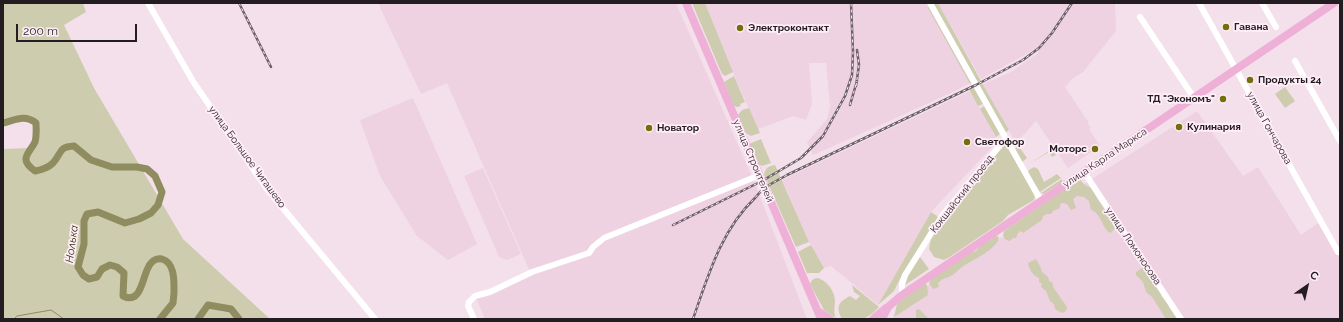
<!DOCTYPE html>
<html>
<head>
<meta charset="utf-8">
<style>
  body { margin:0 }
  #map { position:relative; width:1343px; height:322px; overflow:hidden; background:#f4e0eb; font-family:Raleway,sans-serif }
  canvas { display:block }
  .frame { position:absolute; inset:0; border:4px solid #231c20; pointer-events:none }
  .north { position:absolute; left:1287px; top:266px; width:40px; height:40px; -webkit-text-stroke:3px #ffeef7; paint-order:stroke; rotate:34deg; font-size:11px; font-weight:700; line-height:16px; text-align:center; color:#231c20 }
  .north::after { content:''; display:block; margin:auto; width:14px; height:18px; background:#231c20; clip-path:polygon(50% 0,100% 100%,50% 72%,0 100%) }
  .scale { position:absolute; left:16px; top:24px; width:121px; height:18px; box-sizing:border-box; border:2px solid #231c20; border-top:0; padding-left:5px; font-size:12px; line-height:14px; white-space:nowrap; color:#231c20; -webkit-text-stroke:3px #ffeef7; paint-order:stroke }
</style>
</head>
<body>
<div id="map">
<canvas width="1343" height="322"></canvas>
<div class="frame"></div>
<div class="north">С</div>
<div class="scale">200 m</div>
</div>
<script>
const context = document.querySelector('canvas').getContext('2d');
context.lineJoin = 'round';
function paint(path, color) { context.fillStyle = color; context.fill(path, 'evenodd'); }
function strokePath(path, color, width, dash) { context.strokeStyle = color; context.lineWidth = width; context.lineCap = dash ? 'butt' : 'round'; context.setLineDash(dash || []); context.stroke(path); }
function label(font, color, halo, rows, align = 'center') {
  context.font = font + ' Raleway,sans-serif'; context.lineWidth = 3.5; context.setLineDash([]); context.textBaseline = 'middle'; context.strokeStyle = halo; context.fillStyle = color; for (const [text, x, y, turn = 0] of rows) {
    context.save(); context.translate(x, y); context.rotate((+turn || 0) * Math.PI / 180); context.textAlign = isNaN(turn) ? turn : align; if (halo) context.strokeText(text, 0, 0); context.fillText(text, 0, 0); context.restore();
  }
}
paint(new Path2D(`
  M 378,3 L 676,3 L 756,186 L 807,319 L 485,319 L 476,298 L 531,274 L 447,83 L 421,94 Z
  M 705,3 L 927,3 L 970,83 L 955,91 L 885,123 L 813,155 L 807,142 L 827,119 L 830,107 L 826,63 L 809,63 L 812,104 L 806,120 L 793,116 L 758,129 L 737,82 Z
  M 938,3 L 1115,3 L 1116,31 L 1083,72 L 1072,79 L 1065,87 L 1089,123 L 1088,124 L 1091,128 L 1089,129 L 1100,146 L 1068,168 L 1036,121 L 1016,143 L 983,84 L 1011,72 L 1038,53 L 1037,48 L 981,79 Z
  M 970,91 L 998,141 L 931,212 L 878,305 L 831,266 L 824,268 L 809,242 L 782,180 Z
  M 413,98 L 477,244 L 448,260 L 417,236 L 380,176 L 360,120 Z
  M 1197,111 L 1243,176 L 1258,167 L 1301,235 L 1318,223 L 1340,258 L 1340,319 L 892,319 L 902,302 Z
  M 483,168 L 521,254 L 507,260 L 499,257 L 464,176 Z`), '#eed2e2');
paint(new Path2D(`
  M 3,3 L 83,3 L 86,12 L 64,25 L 94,88 L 183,239 L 270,319 L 3,319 L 3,149 L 30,148 C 36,140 37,133 36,123 C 25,113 15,120 3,123 Z
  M 692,3 L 705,3 L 733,72 L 725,76 L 722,74 Z
  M 932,3 L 938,3 L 981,81 L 977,82 Z
  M 928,6 L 971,83 L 970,84 L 928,8 Z
  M 734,76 L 745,102 L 740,104 L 741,106 L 737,107 L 734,106 L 724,82 Z
  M 982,83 L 1009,130 L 1005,133 L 979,85 Z
  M 1285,87 L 1295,101 L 1285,108 L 1275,94 Z
  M 974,88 L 983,104 L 978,106 L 970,91 L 970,89 Z
  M 984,106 L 1000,134 L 996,137 L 980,109 Z
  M 749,108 L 760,133 L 751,136 L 746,133 L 738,115 L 742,110 Z
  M 761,139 L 771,163 L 762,166 L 758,164 L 749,144 Z
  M 1002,145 L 1006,145 L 1035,194 L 1034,200 L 1008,215 L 1003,221 L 948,258 L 944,260 L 934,257 L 929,249 L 931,238 L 944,218 Z
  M 1017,147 L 1020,148 L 1027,158 L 1022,162 L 1014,150 Z
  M 1052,149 L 1056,155 L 1052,157 L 1049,152 L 1028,165 Z
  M 775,165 L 809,242 L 796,247 L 764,174 C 766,168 768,166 775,165 Z
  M 1034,167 L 1038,169 L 1044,182 L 1057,174 L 1061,178 L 1040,192 L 1028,173 L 1029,170 Z
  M 1082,177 L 1081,181 L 1086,186 L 1092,188 C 1097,203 1114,216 1115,229 L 1110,233 C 1101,227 1102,214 1091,210 L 1089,201 L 1084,197 L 1077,196 L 1073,199 L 1076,208 L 1071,210 L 1067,204 L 1063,203 L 1060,204 L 1060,208 L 1053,211 L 1051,214 L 1047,214 L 1043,216 L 1042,220 L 1023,233 L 1021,231 L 1018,233 L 1016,238 L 1013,238 L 1010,241 L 1006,240 L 1003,236 L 1004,231 Z
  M 1062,179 L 1062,182 L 1044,194 L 1041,193 Z
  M 931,212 L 937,216 L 938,218 L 902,275 L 894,291 L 878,305 Z
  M 997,236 L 999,238 C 996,250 972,260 962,267 C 958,270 954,275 949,277 C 945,278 942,279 938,283 L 939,287 L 933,289 L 929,283 L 932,278 L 971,252 L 976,251 C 980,246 985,242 991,240 L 993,237 Z
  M 811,245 L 824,268 L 819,273 L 807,273 L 798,252 Z
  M 920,257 L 929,269 L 905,285 L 908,276 Z
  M 1036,259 L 1041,268 L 1042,272 L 1048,277 L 1050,282 L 1052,282 L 1053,285 L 1053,287 L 1067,307 L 1066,311 L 1062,313 L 1055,309 L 1054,304 L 1050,301 L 1046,291 L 1041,287 L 1042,284 L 1039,282 L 1039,278 C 1033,276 1029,269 1028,263 Z
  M 1144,267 L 1147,271 L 1149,276 L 1152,279 L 1161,292 L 1161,296 L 1169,304 L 1169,307 L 1177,319 L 1166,319 L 1152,297 L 1146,292 L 1143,282 L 1136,275 L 1136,272 Z
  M 816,278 C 826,279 835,291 835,301 C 835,307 833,312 836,318 L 824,310 L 810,284 L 812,280 Z
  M 923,283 L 927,285 L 928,295 L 894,317 L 897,304 Z
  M 852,285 L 879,307 C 865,322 861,319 842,319 C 835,306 839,302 850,296 L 856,300 L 860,296 L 854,292 Z
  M 919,309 L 929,319 L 916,319 L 916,310 Z`), '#cdccae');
strokePath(new Path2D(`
  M 14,319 L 17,316 L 51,310 L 64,319`), '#8f8c60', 1);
strokePath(new Path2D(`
  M 3,123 C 15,120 25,114 36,123 C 36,129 37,135 35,142 C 29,154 18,159 35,171 C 41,170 48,168 53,163 C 62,153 58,147 74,146 L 91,160 L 112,167 L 137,167 L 147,169 L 155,176 L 162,192 L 158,205 L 151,213 L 139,219 L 125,223 L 98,212 L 87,214 L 84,221 L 84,244 L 78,267 L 83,275 L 89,279 L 97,277 L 102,269 L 110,265 L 117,267 L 124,273 L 123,296 C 143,306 142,272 151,263 C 153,260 158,258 162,259 C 175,263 174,281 174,292
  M 160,319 L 173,303 L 174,293
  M 198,319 L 208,305 L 231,309 L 239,319`), '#8f8c60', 7);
strokePath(new Path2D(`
  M 148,3 L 194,83 L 267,189 L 375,319
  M 930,3 L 1041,201
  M 1199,3 L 1338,252 L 1340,251
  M 1262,3 L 1276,27
  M 1140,17 L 1194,98
  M 1295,61 L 1340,141
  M 1084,172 L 1181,319
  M 902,295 L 902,284 L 905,275 L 942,216 L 1006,138
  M 474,319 L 468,306 L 469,302 L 475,296 L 490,292 L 532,272 L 589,253 L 593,247 L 604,238 L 760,175`), '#fff', 6);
strokePath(new Path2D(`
  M 686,3 L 821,319
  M 818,311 L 830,319
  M 873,319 L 886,308
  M 882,319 L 888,307 L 902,295 L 1334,3`), '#eeb0d7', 8);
const rail = new Path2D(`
  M 239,3 L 271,67
  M 856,86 L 859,65 L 857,50
  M 850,105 L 857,81
  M 673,225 L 762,181 L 801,158 L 823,136 L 845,96 L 852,75 L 853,52 L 851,3
  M 693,319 C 708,276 721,230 755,198 C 758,194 762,190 766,187 C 772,183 780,179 787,175 L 976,85 L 1023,60 L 1039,48 L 1052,33 L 1072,3`);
strokePath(rail, '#6c6067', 2.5);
strokePath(rail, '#ffeef7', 1, [3]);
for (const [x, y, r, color] of [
  [1226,27,4,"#756e0c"],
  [740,28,4,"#756e0c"],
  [1250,80,4,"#756e0c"],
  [1223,99,4,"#756e0c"],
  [1179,127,4,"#756e0c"],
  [649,128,4,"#756e0c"],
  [967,142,4,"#756e0c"],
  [1095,149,4,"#756e0c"]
]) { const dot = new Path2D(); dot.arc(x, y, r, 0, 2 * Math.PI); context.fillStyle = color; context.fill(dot); strokePath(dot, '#ffeef7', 1.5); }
label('bold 10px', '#231c20', '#ffeef7', [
  ["Гавана",1234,27],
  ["Электроконтакт",748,28],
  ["Продукты 24",1258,80],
  ["ТД \"Экономъ\"",1215,99,"right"],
  ["Кулинария",1187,127],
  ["Новатор",657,128],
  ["Светофор",975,142],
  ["Моторс",1087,149,"right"]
], 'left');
label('10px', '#231c20', '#ffeef7', [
  ["улица Гончарова",1269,128,61],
  ["улица Большое Чигашево",247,157,54],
  ["улица Карла Маркса",1105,158,-34],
  ["улица Строителей",753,161,67],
  ["Кокшайский проезд",962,194,-52],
  ["улица Ломоносова",1133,246,56]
]);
label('italic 11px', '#34310c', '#ffeef7', [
  ["Нолька",72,244,-82]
]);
</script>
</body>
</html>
